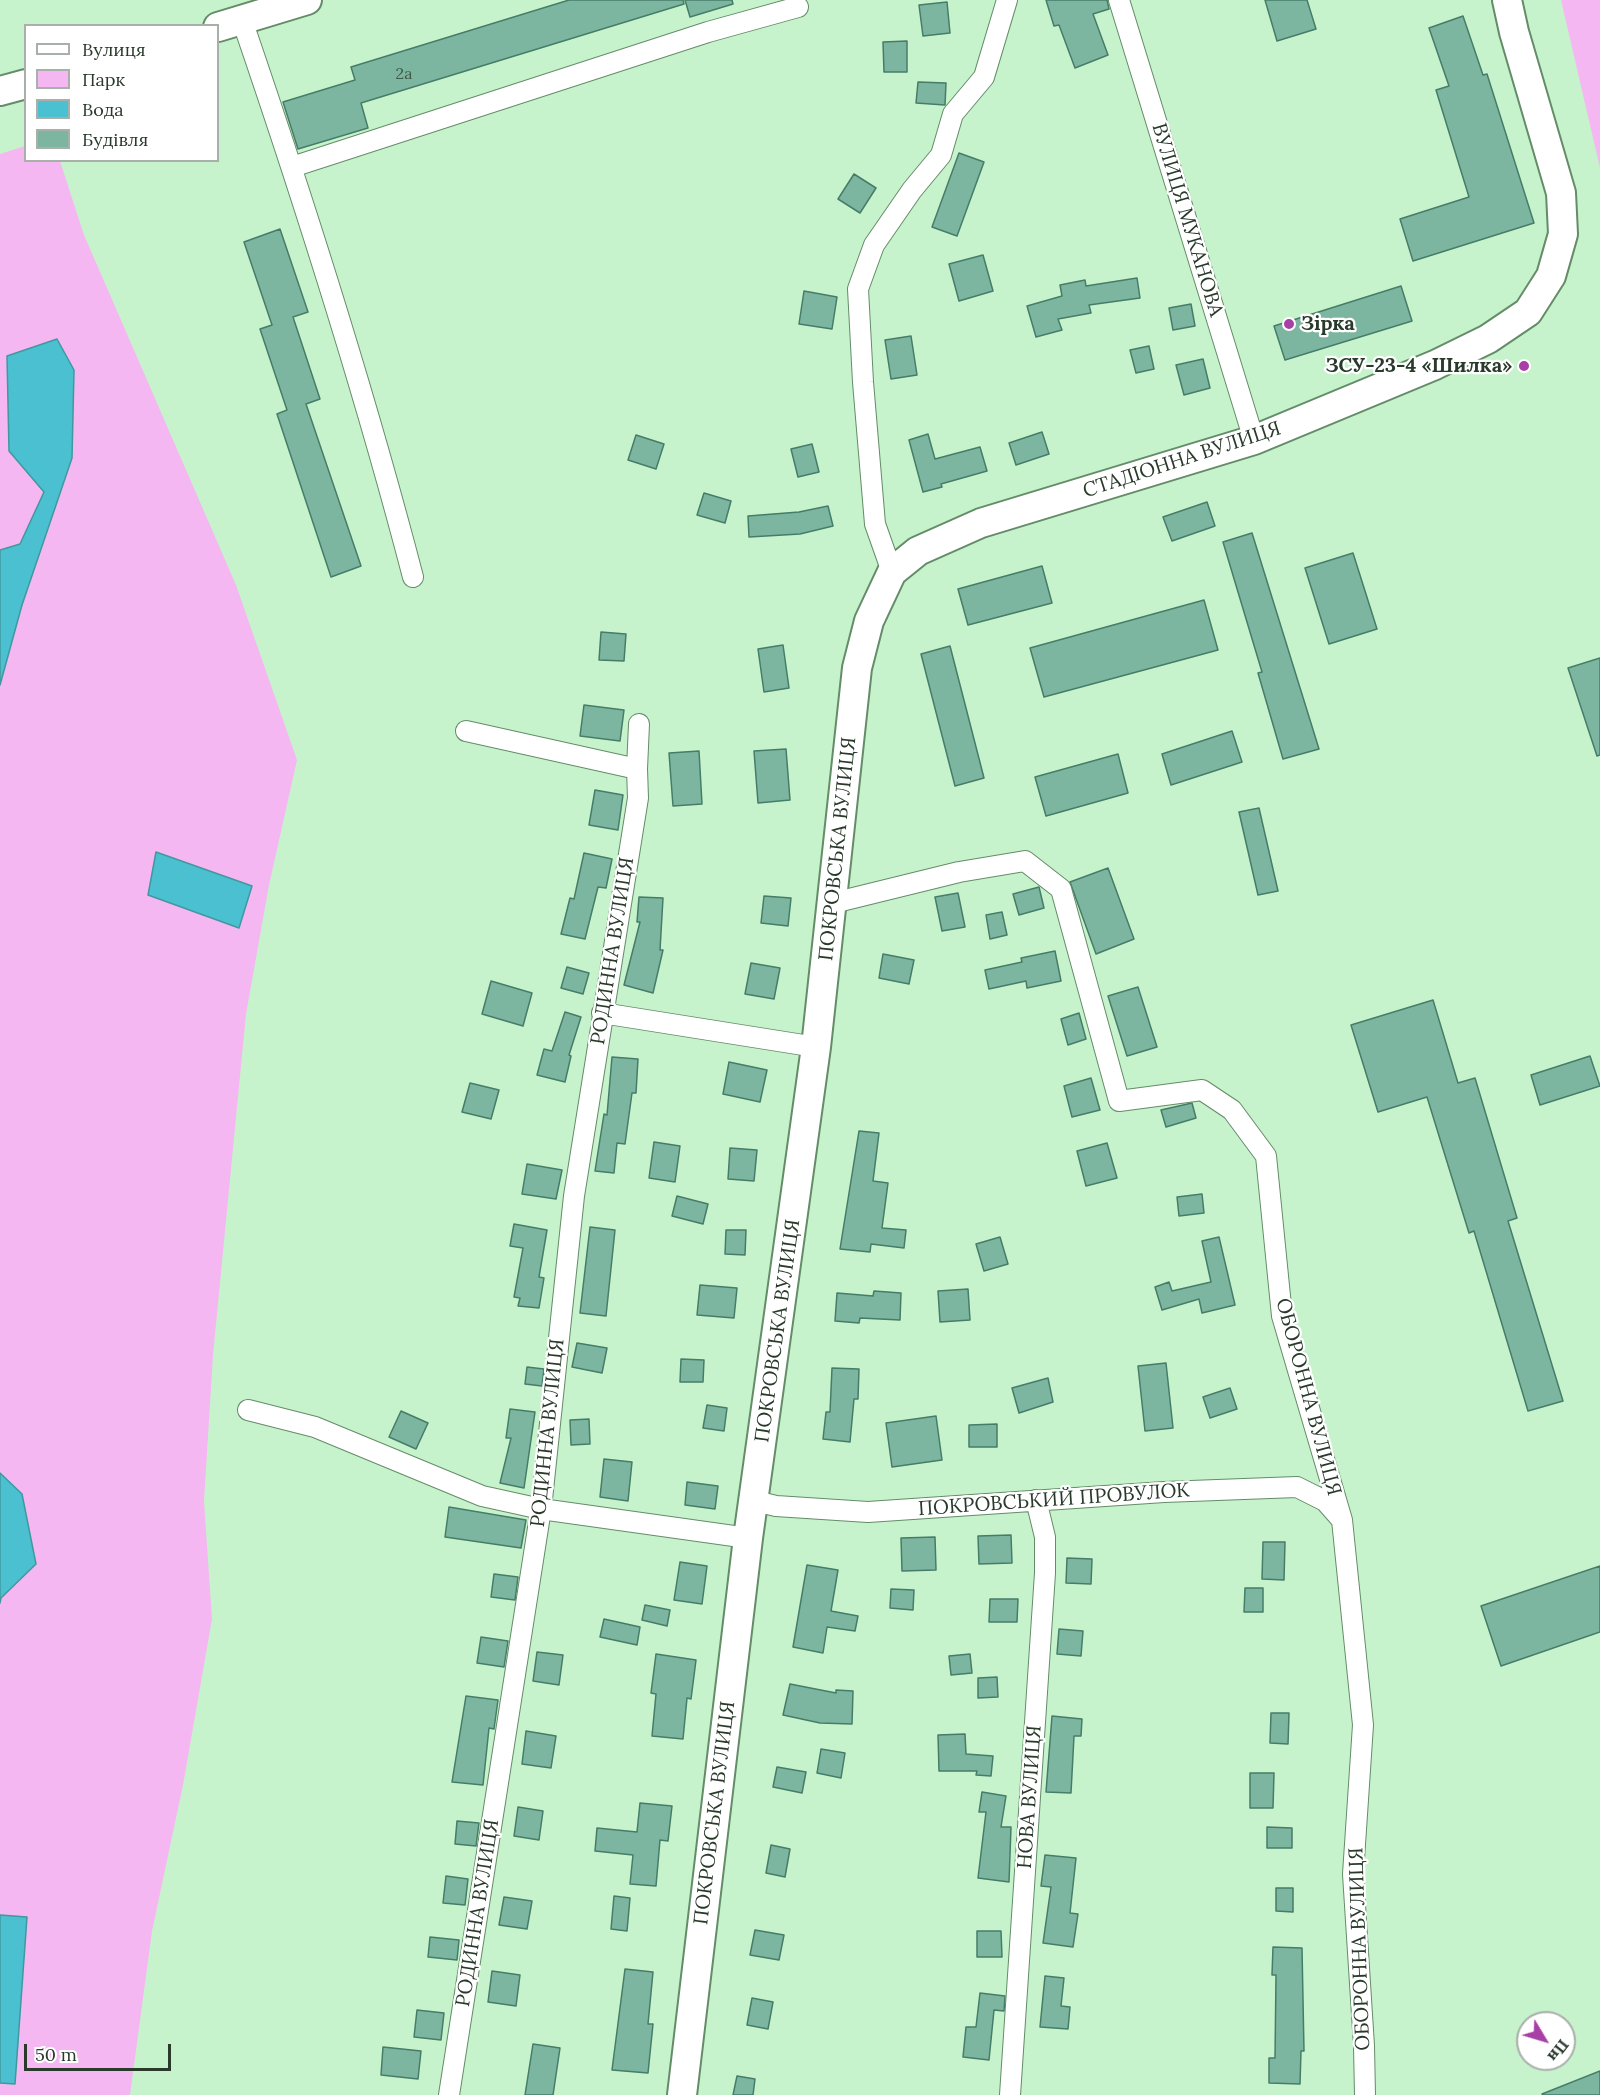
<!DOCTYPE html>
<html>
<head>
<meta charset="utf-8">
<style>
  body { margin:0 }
  #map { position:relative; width:1600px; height:2095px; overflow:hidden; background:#c7f3cc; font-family:Lora,serif }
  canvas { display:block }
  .legend { position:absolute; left:24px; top:24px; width:195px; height:138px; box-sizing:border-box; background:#fff; border:2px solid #a9b0aa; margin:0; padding:8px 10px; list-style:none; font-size:18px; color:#293a2b }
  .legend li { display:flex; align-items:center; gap:12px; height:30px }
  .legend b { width:30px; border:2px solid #a9b0aa }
  .north { position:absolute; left:1516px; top:2011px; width:60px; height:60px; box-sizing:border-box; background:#fff; border:2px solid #a9b0aa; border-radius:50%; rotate:128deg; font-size:16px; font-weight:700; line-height:24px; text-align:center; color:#293a2b }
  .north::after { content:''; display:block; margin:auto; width:21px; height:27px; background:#a741a6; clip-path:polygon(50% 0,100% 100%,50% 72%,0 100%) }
  .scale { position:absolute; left:24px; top:2044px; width:147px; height:27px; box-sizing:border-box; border:3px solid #293a2b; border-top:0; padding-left:8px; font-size:18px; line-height:21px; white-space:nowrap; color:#293a2b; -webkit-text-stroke:4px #fff; paint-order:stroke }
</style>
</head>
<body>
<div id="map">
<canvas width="1600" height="2095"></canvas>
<ul class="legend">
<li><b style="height:8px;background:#fff"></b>Вулиця</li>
<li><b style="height:16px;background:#f4b7f1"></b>Парк</li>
<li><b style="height:16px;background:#4bc0d0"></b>Вода</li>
<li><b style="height:16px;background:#7db6a0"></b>Будівля</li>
</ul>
<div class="north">Пн</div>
<div class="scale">50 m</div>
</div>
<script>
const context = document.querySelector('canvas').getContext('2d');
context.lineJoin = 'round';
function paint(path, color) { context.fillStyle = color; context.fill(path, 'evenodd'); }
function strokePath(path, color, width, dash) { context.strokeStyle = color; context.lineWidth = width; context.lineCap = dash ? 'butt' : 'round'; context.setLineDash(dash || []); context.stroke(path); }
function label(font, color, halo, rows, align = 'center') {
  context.font = font + ' Lora,serif'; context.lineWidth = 4.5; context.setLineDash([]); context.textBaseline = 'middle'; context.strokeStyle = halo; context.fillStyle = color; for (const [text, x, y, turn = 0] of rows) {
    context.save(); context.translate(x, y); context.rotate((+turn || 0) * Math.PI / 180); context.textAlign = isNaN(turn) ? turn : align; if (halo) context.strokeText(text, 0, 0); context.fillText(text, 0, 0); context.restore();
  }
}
paint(new Path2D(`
  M 1561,0 L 1600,0 L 1600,168 Z
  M 25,146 L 26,160 L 60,161 L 84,235 L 236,585 L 297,760 L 269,885 L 246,1014 L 213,1355 L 204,1501 L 212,1619 L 183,1785 L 152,1931 L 130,2095 L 0,2095 L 0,2083 L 15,2084 L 26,1917 L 0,1915 L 0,1603 L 1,1598 L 36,1563 L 22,1494 L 0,1473 L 0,685 L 22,605 L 72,458 L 74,370 L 56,339 L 9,451 L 44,492 L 20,544 L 0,550 L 0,154 Z`), '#f4b7f1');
const water = new Path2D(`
  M 57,339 L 74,370 L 72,458 L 22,605 L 0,685 L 0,550 L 20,544 L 44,492 L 9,451 L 7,356 Z
  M 156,852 L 252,886 L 239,928 L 148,895 Z
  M 0,1473 L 22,1494 L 36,1564 L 1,1598 L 0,1603 Z
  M 0,1915 L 27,1917 L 15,2084 L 0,2083 Z`);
paint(water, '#4bc0d0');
strokePath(water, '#41989e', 1.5);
const building = new Path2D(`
  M 569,0 L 683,0 L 684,4 L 361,103 L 368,128 L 298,149 L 283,102 L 355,80 L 351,67 Z
  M 685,0 L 732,0 L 733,4 L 690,17 Z
  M 1046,0 L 1107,0 L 1109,9 L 1093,14 L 1108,55 L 1075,68 L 1059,25 L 1054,26 Z
  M 1265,0 L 1307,0 L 1316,29 L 1277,41 Z
  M 947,2 L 950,33 L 923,36 L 919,5 Z
  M 1463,16 L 1483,75 L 1487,74 L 1534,223 L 1413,261 L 1400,219 L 1469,197 L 1436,90 L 1449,86 L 1429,28 Z
  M 907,41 L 907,72 L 884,72 L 883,42 Z
  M 918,82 L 946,83 L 945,105 L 916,103 Z
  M 959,153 L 984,162 L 957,236 L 932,227 Z
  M 854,174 L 876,188 L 860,213 L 838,199 Z
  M 280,229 L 308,312 L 293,317 L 320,399 L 306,404 L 361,566 L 331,577 L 277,414 L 287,410 L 260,329 L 272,325 L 244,242 Z
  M 983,255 L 993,291 L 959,301 L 949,264 Z
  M 1137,278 L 1140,298 L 1089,305 L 1091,313 L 1058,319 L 1062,330 L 1036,337 L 1027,306 L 1062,296 L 1060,285 L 1085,280 L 1086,286 Z
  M 1401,286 L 1412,321 L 1285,360 L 1274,326 Z
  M 804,291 L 837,297 L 832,329 L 799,324 Z
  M 1191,304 L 1195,326 L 1173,330 L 1169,308 Z
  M 911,336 L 917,375 L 891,379 L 885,340 Z
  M 1149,346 L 1154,369 L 1136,373 L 1130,350 Z
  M 1203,359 L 1210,388 L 1184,395 L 1176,365 Z
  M 1042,432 L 1049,454 L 1016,465 L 1009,443 Z
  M 928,434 L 935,459 L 980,447 L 987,471 L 941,484 L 942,487 L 923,492 L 909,440 Z
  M 636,435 L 664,444 L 656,469 L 628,460 Z
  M 812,444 L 819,472 L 798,477 L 791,449 Z
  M 704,493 L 731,501 L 725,523 L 697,515 Z
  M 1207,502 L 1215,526 L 1172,541 L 1163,517 Z
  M 828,506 L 833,526 L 800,534 L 749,537 L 748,516 L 799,512 Z
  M 1252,533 L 1319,749 L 1283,759 L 1258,673 L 1262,672 L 1223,542 Z
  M 1353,553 L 1377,629 L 1329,644 L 1305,568 Z
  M 1042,566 L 1052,603 L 968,625 L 958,589 Z
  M 1204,600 L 1218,650 L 1044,697 L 1030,648 Z
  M 601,632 L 626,634 L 624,661 L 599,660 Z
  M 783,645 L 789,688 L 764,692 L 758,649 Z
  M 950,646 L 984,778 L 955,786 L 921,654 Z
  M 1600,658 L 1600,755 L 1597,756 L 1568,668 Z
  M 584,705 L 624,710 L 620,741 L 580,736 Z
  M 1232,731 L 1242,762 L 1171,785 L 1162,754 Z
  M 786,749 L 790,800 L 758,803 L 754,751 Z
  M 699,751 L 702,804 L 673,806 L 669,753 Z
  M 1118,754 L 1128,793 L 1046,816 L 1035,777 Z
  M 595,790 L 623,795 L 618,830 L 589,825 Z
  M 1259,808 L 1278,891 L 1258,895 L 1239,812 Z
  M 584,853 L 612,859 L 606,888 L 598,887 L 585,939 L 561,934 L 570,898 L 574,899 Z
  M 1108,868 L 1134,939 L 1096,954 L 1070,882 Z
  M 1039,887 L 1044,908 L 1019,915 L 1013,894 Z
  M 958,893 L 965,927 L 942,931 L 935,897 Z
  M 764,896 L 791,898 L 788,926 L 761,923 Z
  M 639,897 L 663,898 L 660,950 L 663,950 L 653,993 L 624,985 L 640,922 L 637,922 Z
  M 1002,912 L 1007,935 L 990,939 L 986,915 Z
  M 1055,951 L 1061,981 L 1027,988 L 1026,981 L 989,989 L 985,970 L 1022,962 L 1021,958 Z
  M 883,954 L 914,960 L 909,984 L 879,978 Z
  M 751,963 L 780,968 L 774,999 L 745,994 Z
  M 567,967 L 589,973 L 583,994 L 561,988 Z
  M 491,981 L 532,993 L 523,1026 L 482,1014 Z
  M 1138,987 L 1157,1047 L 1127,1056 L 1108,996 Z
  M 1433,1000 L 1458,1083 L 1475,1078 L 1517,1218 L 1508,1221 L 1563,1401 L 1528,1411 L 1474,1231 L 1469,1233 L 1427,1097 L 1378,1112 L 1351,1025 Z
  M 565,1012 L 581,1017 L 569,1055 L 571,1056 L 565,1082 L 537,1075 L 544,1049 L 552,1051 Z
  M 1079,1013 L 1086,1039 L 1068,1045 L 1061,1019 Z
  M 1590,1056 L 1600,1086 L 1540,1105 L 1531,1075 Z
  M 612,1057 L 638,1059 L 636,1093 L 632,1093 L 625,1144 L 617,1143 L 614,1173 L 595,1171 L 604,1114 L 607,1115 Z
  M 729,1062 L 767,1070 L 760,1102 L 723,1094 Z
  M 1091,1078 L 1100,1110 L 1072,1117 L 1064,1086 Z
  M 470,1083 L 499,1090 L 491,1119 L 462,1112 Z
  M 1192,1103 L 1196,1118 L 1166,1127 L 1161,1110 Z
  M 859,1131 L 879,1133 L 873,1181 L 888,1183 L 882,1228 L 906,1230 L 904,1248 L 871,1244 L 870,1252 L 840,1249 Z
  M 654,1142 L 680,1146 L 675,1182 L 649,1178 Z
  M 1107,1143 L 1117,1178 L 1086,1186 L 1077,1151 Z
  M 730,1148 L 757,1150 L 754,1181 L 728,1179 Z
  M 527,1164 L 562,1170 L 556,1199 L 522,1194 Z
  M 1202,1194 L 1204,1213 L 1179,1216 L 1177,1197 Z
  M 677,1196 L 708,1204 L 703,1224 L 672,1216 Z
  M 514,1224 L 547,1230 L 539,1277 L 544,1278 L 539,1308 L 518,1306 L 520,1298 L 514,1297 L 523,1248 L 510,1246 Z
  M 590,1227 L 615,1230 L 606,1316 L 580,1313 Z
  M 726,1230 L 746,1230 L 745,1255 L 725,1254 Z
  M 1000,1237 L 1008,1264 L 984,1271 L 976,1244 Z
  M 1219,1237 L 1235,1305 L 1202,1313 L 1199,1299 L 1162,1310 L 1155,1287 L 1169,1282 L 1172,1291 L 1211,1282 L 1202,1241 Z
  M 700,1285 L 737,1288 L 734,1318 L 697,1315 Z
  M 968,1289 L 970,1320 L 940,1322 L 938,1291 Z
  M 874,1291 L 901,1293 L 900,1320 L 860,1318 L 859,1323 L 835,1321 L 837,1293 L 873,1296 Z
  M 577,1343 L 607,1348 L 602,1373 L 572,1367 Z
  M 681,1359 L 704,1360 L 703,1382 L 680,1382 Z
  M 1166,1363 L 1173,1428 L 1145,1431 L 1138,1366 Z
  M 527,1367 L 544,1369 L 542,1386 L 525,1384 Z
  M 832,1368 L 859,1369 L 858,1399 L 854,1399 L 850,1442 L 823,1439 L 826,1412 L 830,1412 Z
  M 1048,1378 L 1053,1402 L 1019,1413 L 1012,1388 Z
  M 1230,1388 L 1237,1409 L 1210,1418 L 1203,1397 Z
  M 707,1405 L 727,1408 L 724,1431 L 703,1428 Z
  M 510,1409 L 535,1412 L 524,1488 L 500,1483 L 511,1438 L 506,1438 Z
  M 401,1411 L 428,1423 L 416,1449 L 389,1437 Z
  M 936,1416 L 942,1460 L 892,1467 L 886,1423 Z
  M 589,1419 L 590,1444 L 571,1445 L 570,1420 Z
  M 997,1424 L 997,1447 L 969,1447 L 969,1425 Z
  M 604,1459 L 632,1462 L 628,1501 L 600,1497 Z
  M 687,1482 L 718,1486 L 715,1509 L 685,1505 Z
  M 449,1507 L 526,1520 L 521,1548 L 445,1537 Z
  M 1011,1535 L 1012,1563 L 979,1564 L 978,1536 Z
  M 935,1537 L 936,1570 L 902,1571 L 901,1538 Z
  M 1263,1542 L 1285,1542 L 1284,1580 L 1262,1579 Z
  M 1067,1558 L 1092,1559 L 1091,1584 L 1066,1583 Z
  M 680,1562 L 707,1566 L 702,1604 L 674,1600 Z
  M 807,1565 L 838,1570 L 831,1611 L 858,1616 L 855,1631 L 827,1627 L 823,1653 L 793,1647 Z
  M 1600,1566 L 1600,1632 L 1501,1666 L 1481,1606 Z
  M 494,1574 L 518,1577 L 515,1600 L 491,1597 Z
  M 1245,1588 L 1263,1588 L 1263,1612 L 1244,1612 Z
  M 891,1589 L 914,1590 L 913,1610 L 890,1608 Z
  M 990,1599 L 1018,1599 L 1017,1622 L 989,1622 Z
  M 645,1605 L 670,1610 L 667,1626 L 642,1620 Z
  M 604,1619 L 640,1627 L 637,1645 L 600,1637 Z
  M 1059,1629 L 1083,1631 L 1081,1656 L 1057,1654 Z
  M 481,1637 L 508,1641 L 504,1667 L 477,1663 Z
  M 537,1652 L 563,1655 L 559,1685 L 533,1681 Z
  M 656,1654 L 696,1660 L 691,1699 L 687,1698 L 683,1739 L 652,1736 L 656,1694 L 651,1693 Z
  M 970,1654 L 972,1673 L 951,1675 L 949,1656 Z
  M 997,1677 L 998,1697 L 978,1698 L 978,1678 Z
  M 790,1684 L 836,1693 L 836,1690 L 853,1691 L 852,1724 L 820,1723 L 783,1715 Z
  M 466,1696 L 498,1700 L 494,1729 L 489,1728 L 483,1785 L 452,1782 Z
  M 1271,1713 L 1289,1713 L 1288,1744 L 1270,1743 Z
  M 1052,1716 L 1082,1719 L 1081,1736 L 1074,1736 L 1071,1793 L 1046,1792 Z
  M 526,1731 L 556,1736 L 551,1768 L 522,1764 Z
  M 965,1734 L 966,1754 L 993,1756 L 991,1776 L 976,1775 L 977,1771 L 939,1771 L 938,1735 Z
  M 821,1749 L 845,1753 L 841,1778 L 817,1773 Z
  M 777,1767 L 806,1772 L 802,1793 L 773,1787 Z
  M 1250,1773 L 1274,1773 L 1273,1808 L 1250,1808 Z
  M 982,1792 L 1006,1796 L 1001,1827 L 1011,1827 L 1009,1882 L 978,1878 L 986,1812 L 979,1812 Z
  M 640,1803 L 672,1806 L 668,1841 L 660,1840 L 656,1886 L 630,1884 L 633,1855 L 595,1851 L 597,1828 L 637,1832 Z
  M 518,1807 L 543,1811 L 539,1840 L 514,1836 Z
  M 457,1821 L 479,1823 L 476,1846 L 455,1844 Z
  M 1267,1827 L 1292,1828 L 1292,1848 L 1267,1848 Z
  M 771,1845 L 790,1849 L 785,1877 L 766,1873 Z
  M 1045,1855 L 1076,1858 L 1070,1913 L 1078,1914 L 1073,1947 L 1043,1943 L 1051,1887 L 1041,1886 Z
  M 446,1876 L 468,1879 L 465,1905 L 443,1903 Z
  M 1276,1888 L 1293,1888 L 1293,1912 L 1276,1911 Z
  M 614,1896 L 630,1898 L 627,1931 L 611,1929 Z
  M 504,1897 L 532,1901 L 527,1929 L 499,1925 Z
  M 755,1930 L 784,1935 L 779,1960 L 750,1955 Z
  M 977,1931 L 1001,1931 L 1002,1957 L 977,1957 Z
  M 430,1937 L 459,1940 L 457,1960 L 428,1957 Z
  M 1273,1947 L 1302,1948 L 1304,2051 L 1301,2051 L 1300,2084 L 1269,2083 L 1269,2058 L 1275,2058 L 1276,1975 L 1272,1975 Z
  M 625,1969 L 653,1972 L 648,2024 L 653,2024 L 648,2073 L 612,2070 Z
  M 492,1971 L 520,1975 L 516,2006 L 488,2002 Z
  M 1045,1976 L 1064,1978 L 1061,2006 L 1070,2007 L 1068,2029 L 1040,2027 Z
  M 980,1993 L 1005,1996 L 1004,2011 L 994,2010 L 989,2060 L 963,2057 L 966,2027 L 976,2027 Z
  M 752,1998 L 773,2002 L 768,2029 L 747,2025 Z
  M 417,2010 L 444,2013 L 441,2040 L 414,2037 Z
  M 533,2044 L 560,2048 L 553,2095 L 525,2095 Z
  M 383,2047 L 421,2051 L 418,2079 L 381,2075 Z
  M 1600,2071 L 1600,2095 L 1543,2095 L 1542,2094 Z
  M 737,2076 L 755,2079 L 753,2095 L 733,2095 Z`);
paint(building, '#7db6a0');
strokePath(building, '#457d68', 1.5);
const street = new Path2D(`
  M 1119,0 L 1254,440
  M 242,20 C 305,204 364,389 413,577
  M 292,167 L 708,32 L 798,7
  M 892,572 L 875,524 L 863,382 L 858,289 L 874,245 L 912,190 L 941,155 L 953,114 L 984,77 L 1007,0
  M 637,769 L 639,724
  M 833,903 L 959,872 L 1025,861 L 1061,889 L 1119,1101 L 1202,1090 L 1232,1110 L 1266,1156 L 1282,1316 L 1342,1520 L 1363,1725 L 1353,1874 L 1364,2046 L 1365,2095
  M 602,1013 L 816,1047
  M 248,1410 L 315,1427 L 482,1496 L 541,1509 L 748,1538
  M 755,1501 L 776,1506 L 868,1512 L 1164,1492 L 1297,1487 L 1325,1501 L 1340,1518
  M 449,2095 L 541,1509 L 574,1196 L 638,798 L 637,769 L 466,731
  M 1010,2095 L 1045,1573 L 1045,1537 L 1036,1500`);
const secondary = new Path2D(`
  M 218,27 L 307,0
  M 0,91 L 26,84
  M 682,2095 L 748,1538 L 816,1047 L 857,668 L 869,621 L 892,572 L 918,551 L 981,523 L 1254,440 L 1435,365 L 1488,339 L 1528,312 L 1551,276 L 1563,234 L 1561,193 L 1514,32 L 1507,0`);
strokePath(street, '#648c69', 22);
strokePath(secondary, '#648c69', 32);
strokePath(street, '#fff', 20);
strokePath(secondary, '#fff', 28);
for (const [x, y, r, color] of [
  [1289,324,6,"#a741a6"],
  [1524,366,6,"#a741a6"]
]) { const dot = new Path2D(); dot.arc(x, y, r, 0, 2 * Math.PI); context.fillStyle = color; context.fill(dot); strokePath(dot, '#fff', 2); }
label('16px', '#3e5948', null, [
  ["2а",404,74]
]);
label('20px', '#293a2b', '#fff', [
  ["ВУЛИЦЯ МУКАНОВА",1187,220,73],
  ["СТАДІОННА ВУЛИЦЯ",1182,460,-18],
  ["ПОКРОВСЬКА ВУЛИЦЯ",838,849,-84],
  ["РОДИННА ВУЛИЦЯ",613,951,-81],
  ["ПОКРОВСЬКА ВУЛИЦЯ",778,1331,-82],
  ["ОБОРОННА ВУЛИЦЯ",1308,1397,75],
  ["РОДИННА ВУЛИЦЯ",548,1433,-84],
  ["ПОКРОВСЬКИЙ ПРОВУЛОК",1054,1500,-4],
  ["НОВА ВУЛИЦЯ",1030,1797,-86],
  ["ПОКРОВСЬКА ВУЛИЦЯ",715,1813,-83],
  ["РОДИННА ВУЛИЦЯ",478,1913,-81],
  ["ОБОРОННА ВУЛИЦЯ",1360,1949,-92]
]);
label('bold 20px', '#293a2b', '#fff', [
  ["Зірка",1301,324],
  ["ЗСУ-23-4 «Шилка»",1512,366,"right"]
], 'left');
</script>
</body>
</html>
